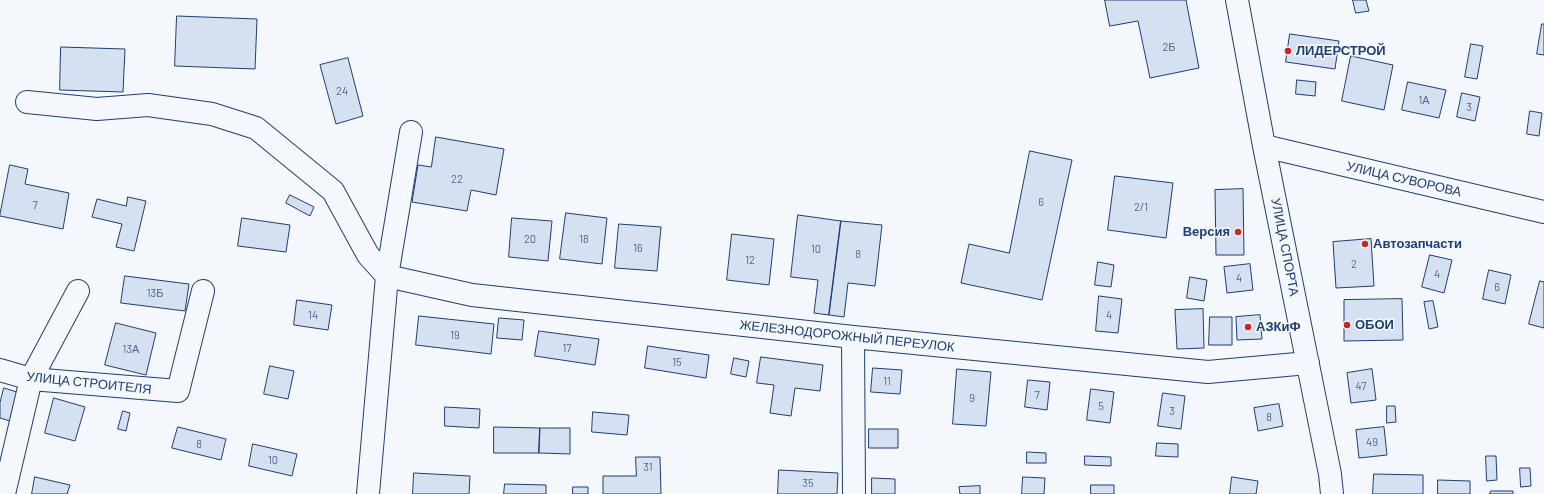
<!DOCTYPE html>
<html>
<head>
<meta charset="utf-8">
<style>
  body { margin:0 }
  canvas { display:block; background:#f4f7fb }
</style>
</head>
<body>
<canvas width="1544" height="494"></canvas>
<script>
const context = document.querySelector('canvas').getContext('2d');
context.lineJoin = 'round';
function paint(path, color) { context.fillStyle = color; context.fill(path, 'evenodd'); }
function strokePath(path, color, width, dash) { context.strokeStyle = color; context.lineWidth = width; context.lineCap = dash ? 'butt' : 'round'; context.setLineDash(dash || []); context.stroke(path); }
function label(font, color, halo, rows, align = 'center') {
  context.font = font + ' Barlow,sans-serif'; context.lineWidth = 3; context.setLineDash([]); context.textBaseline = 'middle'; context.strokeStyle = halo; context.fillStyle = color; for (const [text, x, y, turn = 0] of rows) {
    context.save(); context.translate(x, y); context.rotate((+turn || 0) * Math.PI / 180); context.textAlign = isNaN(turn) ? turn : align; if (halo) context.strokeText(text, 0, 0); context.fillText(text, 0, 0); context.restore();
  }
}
const building = new Path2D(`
  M 1105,0 L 1186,0 L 1199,68 L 1150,78 L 1138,21 L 1110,26 Z
  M 1353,0 L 1366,0 L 1369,11 L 1356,13 Z
  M 177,16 L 257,19 L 255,69 L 175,66 Z
  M 1542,24 L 1544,24 L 1544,55 L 1537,54 Z
  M 1290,34 L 1339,41 L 1335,69 L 1286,62 Z
  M 1471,44 L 1483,46 L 1477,79 L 1465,77 Z
  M 61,47 L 125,49 L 123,92 L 60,90 Z
  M 1351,56 L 1393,65 L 1384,110 L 1342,101 Z
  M 348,58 L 363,116 L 336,124 L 320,65 Z
  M 1297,80 L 1316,82 L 1315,96 L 1296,94 Z
  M 1408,82 L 1446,90 L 1439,118 L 1402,110 Z
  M 1462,93 L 1480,97 L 1475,121 L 1457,117 Z
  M 1530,111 L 1542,113 L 1539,136 L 1527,134 Z
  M 436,137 L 504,149 L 496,195 L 471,190 L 467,211 L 412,202 L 418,165 L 431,167 Z
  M 1030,151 L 1072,160 L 1042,300 L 961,283 L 969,244 L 1009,253 Z
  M 10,165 L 28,169 L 25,184 L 69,193 L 63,229 L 0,216 Z
  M 1115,176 L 1173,183 L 1166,238 L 1108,230 Z
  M 1243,189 L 1244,255 L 1216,255 L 1215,190 Z
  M 290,195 L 314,207 L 310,216 L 286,203 Z
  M 128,197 L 146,201 L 134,251 L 116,247 L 122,224 L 92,217 L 97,199 L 126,206 Z
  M 566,213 L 607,218 L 602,264 L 560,259 Z
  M 798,215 L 841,221 L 829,315 L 814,313 L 818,280 L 791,277 Z
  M 242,218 L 290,225 L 286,252 L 238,246 Z
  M 512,218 L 552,221 L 548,261 L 509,257 Z
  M 841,221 L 882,225 L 875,286 L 848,283 L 844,317 L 829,315 Z
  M 619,224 L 661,227 L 657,271 L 615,268 Z
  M 732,234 L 774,239 L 769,285 L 727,280 Z
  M 1371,239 L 1374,286 L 1336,288 L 1333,242 Z
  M 1430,255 L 1452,260 L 1444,293 L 1422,287 Z
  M 1098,262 L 1114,265 L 1111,287 L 1095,285 Z
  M 1250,264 L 1253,290 L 1227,293 L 1224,267 Z
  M 1489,270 L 1511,275 L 1505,304 L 1483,299 Z
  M 125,276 L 189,284 L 185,311 L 121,303 Z
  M 1190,277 L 1207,280 L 1204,301 L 1187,298 Z
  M 1540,281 L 1544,282 L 1544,328 L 1529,324 Z
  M 1099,296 L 1122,299 L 1118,333 L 1096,331 Z
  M 1402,299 L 1403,340 L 1344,341 L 1344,300 Z
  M 297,300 L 332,305 L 328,330 L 294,325 Z
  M 1433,301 L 1438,327 L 1429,329 L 1424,302 Z
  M 1203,309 L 1204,348 L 1177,349 L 1175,310 Z
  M 1260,315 L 1262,339 L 1237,340 L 1236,317 Z
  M 419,316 L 494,324 L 491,354 L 416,345 Z
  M 1210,317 L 1232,317 L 1232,345 L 1209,345 Z
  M 499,318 L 524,320 L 522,340 L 497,338 Z
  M 116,323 L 156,333 L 146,375 L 105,365 Z
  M 539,331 L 599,339 L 595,365 L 535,356 Z
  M 648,346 L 709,355 L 706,378 L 645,368 Z
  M 761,357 L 823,365 L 820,391 L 795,388 L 791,416 L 770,413 L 774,385 L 757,383 Z
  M 734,358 L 749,361 L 746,377 L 731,374 Z
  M 270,366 L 294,371 L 288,399 L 264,394 Z
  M 873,368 L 902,370 L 900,394 L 871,392 Z
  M 957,369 L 991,372 L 986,426 L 953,424 Z
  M 1372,369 L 1376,400 L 1351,403 L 1347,373 Z
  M 1028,380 L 1050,382 L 1047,410 L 1025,407 Z
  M 4,388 L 17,392 L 10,421 L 0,418 L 0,403 Z
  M 1091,389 L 1114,392 L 1110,423 L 1087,420 Z
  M 1163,393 L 1185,396 L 1181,429 L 1158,426 Z
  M 54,398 L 85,407 L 75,441 L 45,433 Z
  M 1279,404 L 1283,426 L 1258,431 L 1254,408 Z
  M 1387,406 L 1395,406 L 1396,422 L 1387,423 Z
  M 445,407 L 480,409 L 479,428 L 445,426 Z
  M 123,411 L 130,413 L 126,431 L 118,429 Z
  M 593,412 L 629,415 L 627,435 L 592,432 Z
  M 178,427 L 226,439 L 221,460 L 172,448 Z
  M 494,427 L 540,428 L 539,453 L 494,453 Z
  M 1384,427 L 1387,455 L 1359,458 L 1356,430 Z
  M 540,428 L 570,428 L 570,454 L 539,453 Z
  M 869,429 L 898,429 L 898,448 L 869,448 Z
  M 1157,443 L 1178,444 L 1178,457 L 1156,456 Z
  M 253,444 L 297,454 L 292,476 L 249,466 Z
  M 1027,452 L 1046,453 L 1046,463 L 1027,463 Z
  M 1085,456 L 1111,457 L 1111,466 L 1085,465 Z
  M 1486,456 L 1496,456 L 1497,480 L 1487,481 Z
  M 636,457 L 660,457 L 661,494 L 603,494 L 603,476 L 636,476 Z
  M 1520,468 L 1530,468 L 1531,486 L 1521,487 Z
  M 779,470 L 838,473 L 837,494 L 778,494 Z
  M 414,473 L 470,476 L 469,494 L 413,494 Z
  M 1374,474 L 1423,475 L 1423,494 L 1373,494 Z
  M 35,477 L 70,485 L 67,494 L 32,494 Z
  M 1023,477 L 1045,478 L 1044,494 L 1022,494 Z
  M 1232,477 L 1258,481 L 1256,494 L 1230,494 Z
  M 872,478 L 895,479 L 895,494 L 872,494 Z
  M 1438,480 L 1470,481 L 1470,494 L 1438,494 Z
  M 505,484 L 546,485 L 546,494 L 504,494 Z
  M 1091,485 L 1114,485 L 1114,494 L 1091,494 Z
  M 980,486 L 980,494 L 960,494 L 959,487 Z
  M 573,487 L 588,487 L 588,494 L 573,494 Z
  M 1491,491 L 1513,491 L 1513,494 L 1490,494 Z`);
paint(building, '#d5e0f0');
strokePath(building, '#1d3f73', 1);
const minor = new Path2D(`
  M 1237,0 L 1264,146 L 1330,474 L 1332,494
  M 27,102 L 97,109 L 148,105 L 212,114 L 256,128 L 333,191 L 368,255 L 387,276 L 472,295 L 853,337 L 1208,372 L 1308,363
  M 1264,146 L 1544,212
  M 853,337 L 854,494
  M 0,370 L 31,379 L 178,391 L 203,291
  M 4,494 L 31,379 L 78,291
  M 368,494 L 387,276 L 411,132`);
strokePath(minor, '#1d3f73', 24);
strokePath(minor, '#f4f7fb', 22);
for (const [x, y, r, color] of [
  [1288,51,4,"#c62828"],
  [1238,232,4,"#c62828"],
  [1365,244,4,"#c62828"],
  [1347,325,4,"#c62828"],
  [1248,327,4,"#c62828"]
]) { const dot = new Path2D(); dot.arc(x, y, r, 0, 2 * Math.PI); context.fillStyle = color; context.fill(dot); strokePath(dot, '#f4f7fb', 1.5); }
label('11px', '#4b6792', null, [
  ["2Б",1169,47],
  ["24",342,91],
  ["1А",1424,100],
  ["3",1469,107],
  ["22",457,179],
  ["6",1041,202],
  ["7",35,205],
  ["2/1",1141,207],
  ["20",530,239],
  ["18",584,239],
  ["16",638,248],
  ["10",816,249],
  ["8",858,254],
  ["12",750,260],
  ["2",1354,264],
  ["4",1437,274],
  ["4",1239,278],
  ["6",1497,287],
  ["13Б",155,293],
  ["14",313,315],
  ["4",1109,315],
  ["19",455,335],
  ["17",567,348],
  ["13А",131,349],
  ["15",677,362],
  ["11",887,381],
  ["47",1361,386],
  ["7",1037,395],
  ["9",972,398],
  ["5",1101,406],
  ["3",1172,411],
  ["8",1269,417],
  ["49",1372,442],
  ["8",199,444],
  ["10",273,460],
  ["31",648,467],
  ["35",808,483]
]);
label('bold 13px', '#1d3f73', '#f4f7fb', [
  ["ЛИДЕРСТРОЙ",1296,51],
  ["Версия",1230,232,"right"],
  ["Автозапчасти",1373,244],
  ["ОБОИ",1355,325],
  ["АЗКиФ",1256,327]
], 'left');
label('13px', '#1d3f73', '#f4f7fb', [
  ["УЛИЦА СУВОРОВА",1404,179,13],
  ["УЛИЦА СПОРТА",1285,247,79],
  ["ЖЕЛЕЗНОДОРОЖНЫЙ ПЕРЕУЛОК",847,336,6],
  ["УЛИЦА СТРОИТЕЛЯ",89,383,6]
]);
</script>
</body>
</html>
